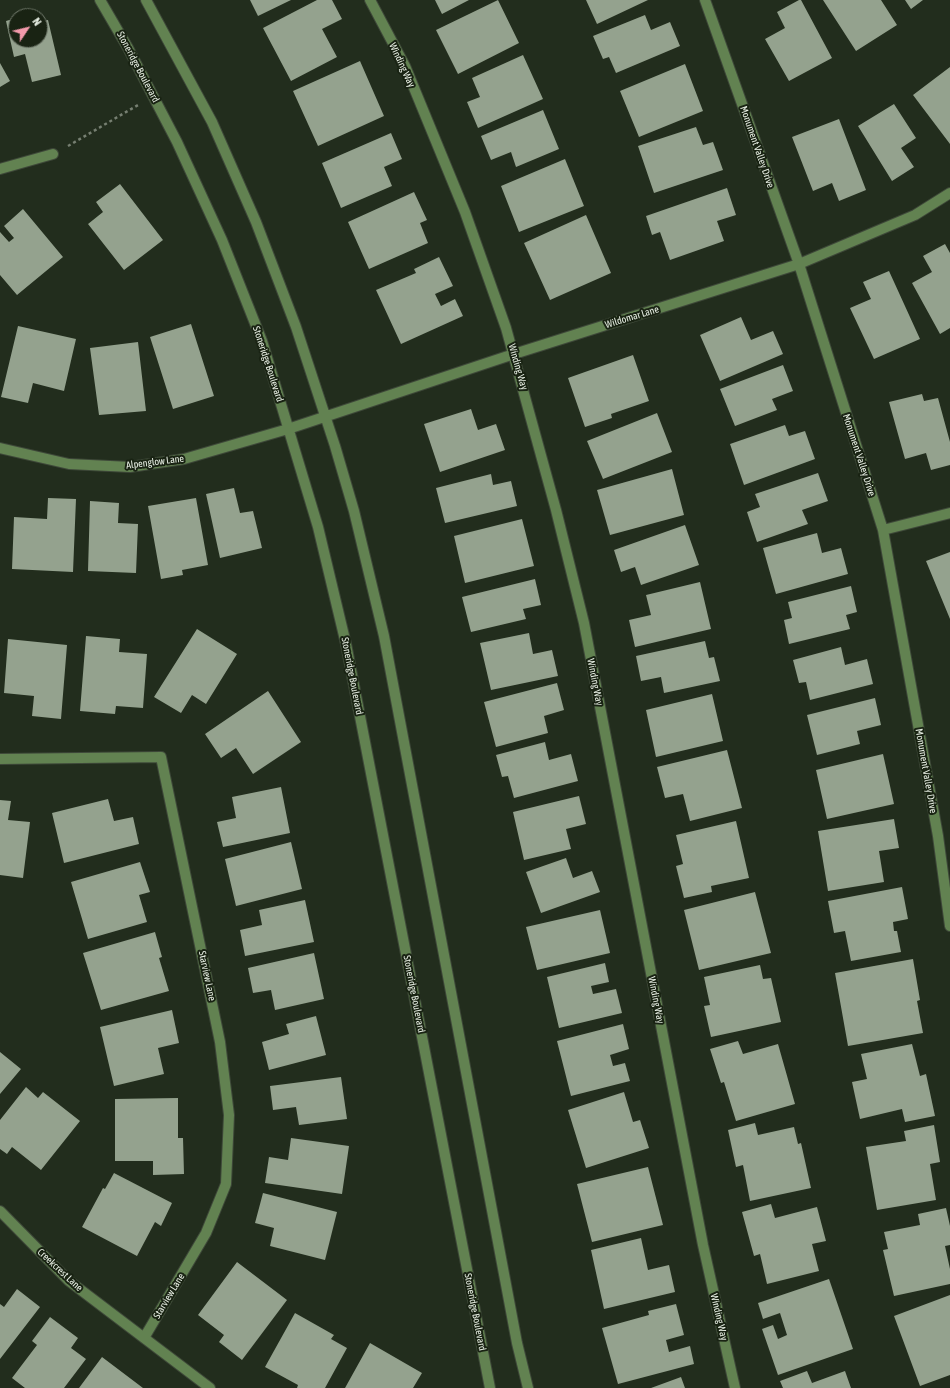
<!DOCTYPE html>
<html>
<head>
<meta charset="utf-8">
<style>
  body { margin:0 }
  #map { position:relative; width:950px; height:1388px; overflow:hidden; background:#222d1d; font-family:"Asap Condensed",sans-serif }
  canvas { display:block }
  .north { position:absolute; left:8px; top:8px; width:40px; height:40px; box-sizing:border-box; background:#192313; border:1px solid #6c7567; border-radius:50%; rotate:55deg; font-size:11px; font-weight:700; line-height:16px; text-align:center; color:#e9f0e5 }
  .north::after { content:''; display:block; margin:auto; width:14px; height:18px; background:#f39aab; clip-path:polygon(50% 0,100% 100%,50% 72%,0 100%) }
</style>
</head>
<body>
<div id="map">
<canvas width="950" height="1388"></canvas>
<div class="north">N</div>
</div>
<script>
const context = document.querySelector('canvas').getContext('2d');
context.lineJoin = 'round';
function paint(path, color) { context.fillStyle = color; context.fill(path, 'evenodd'); }
function strokePath(path, color, width, dash) { context.strokeStyle = color; context.lineWidth = width; context.lineCap = dash ? 'butt' : 'round'; context.setLineDash(dash || []); context.stroke(path); }
function label(font, color, halo, rows, align = 'center') {
  context.font = font + ' "Asap Condensed",sans-serif'; context.lineWidth = 4; context.setLineDash([]); context.textBaseline = 'middle'; context.strokeStyle = halo; context.fillStyle = color; for (const [text, x, y, turn = 0] of rows) {
    context.save(); context.translate(x, y); context.rotate((+turn || 0) * Math.PI / 180); context.textAlign = isNaN(turn) ? turn : align; if (halo) context.strokeText(text, 0, 0); context.fillText(text, 0, 0); context.restore();
  }
}
paint(new Path2D(`
  M 250,0 L 291,0 L 258,16 Z
  M 317,0 L 332,0 L 342,19 L 322,29 L 337,57 L 291,81 L 263,28 Z
  M 435,0 L 469,0 L 442,14 Z
  M 498,0 L 519,43 L 458,74 L 436,30 Z
  M 586,0 L 648,0 L 597,24 Z
  M 799,0 L 801,0 L 832,58 L 789,81 L 765,39 L 785,28 L 777,12 Z
  M 823,0 L 881,0 L 897,25 L 856,51 Z
  M 905,0 L 923,0 L 911,9 Z
  M 645,15 L 651,30 L 670,22 L 680,46 L 616,73 L 609,57 L 603,59 L 593,36 Z
  M 16,18 L 16,40 L 40,40 L 40,21 L 48,20 L 61,75 L 32,82 L 25,54 L 14,57 L 6,21 Z
  M 523,55 L 543,99 L 478,128 L 467,102 L 480,97 L 472,78 Z
  M 360,61 L 384,116 L 318,146 L 293,91 Z
  M 0,63 L 10,81 L 0,87 Z
  M 685,64 L 703,111 L 639,137 L 620,91 Z
  M 950,67 L 950,144 L 913,95 Z
  M 894,104 L 916,138 L 901,148 L 914,167 L 892,181 L 858,126 Z
  M 543,110 L 559,149 L 516,167 L 511,152 L 491,160 L 481,136 Z
  M 839,119 L 866,190 L 839,201 L 832,183 L 813,191 L 792,137 Z
  M 696,127 L 703,145 L 713,142 L 723,170 L 654,193 L 638,146 Z
  M 391,133 L 402,159 L 384,167 L 392,186 L 341,208 L 322,163 Z
  M 565,159 L 584,206 L 519,232 L 501,186 Z
  M 120,184 L 163,240 L 124,270 L 88,224 L 103,212 L 96,202 Z
  M 727,188 L 736,215 L 717,221 L 724,241 L 670,260 L 660,232 L 652,235 L 646,216 Z
  M 414,192 L 427,220 L 420,223 L 428,243 L 369,269 L 348,222 Z
  M 23,209 L 63,257 L 17,295 L 0,275 L 0,232 L 9,242 L 14,238 L 4,226 Z
  M 586,215 L 611,273 L 550,300 L 524,243 Z
  M 945,244 L 950,253 L 950,328 L 940,334 L 912,283 L 932,272 L 923,256 Z
  M 439,257 L 453,286 L 435,294 L 441,306 L 455,299 L 463,316 L 401,344 L 376,290 L 416,273 L 414,269 Z
  M 889,271 L 920,339 L 874,359 L 850,308 L 871,299 L 863,282 Z
  M 741,317 L 751,340 L 773,331 L 783,354 L 720,381 L 700,335 Z
  M 191,324 L 214,396 L 173,409 L 150,337 Z
  M 18,326 L 76,339 L 64,391 L 33,383 L 28,403 L 1,397 Z
  M 138,342 L 146,411 L 99,415 L 90,348 Z
  M 633,355 L 649,401 L 611,414 L 612,418 L 585,427 L 568,378 Z
  M 783,365 L 793,391 L 772,399 L 777,410 L 735,426 L 720,389 Z
  M 922,394 L 924,401 L 938,398 L 950,442 L 950,465 L 931,470 L 926,453 L 905,459 L 889,402 Z
  M 471,409 L 478,430 L 496,424 L 505,450 L 440,472 L 424,424 Z
  M 657,413 L 672,452 L 603,479 L 587,441 Z
  M 785,425 L 789,436 L 805,431 L 815,459 L 744,485 L 730,444 Z
  M 672,469 L 684,515 L 610,535 L 597,490 Z
  M 818,473 L 828,501 L 802,510 L 808,524 L 757,542 L 747,512 L 760,507 L 755,494 Z
  M 491,474 L 493,485 L 511,481 L 517,506 L 445,523 L 436,488 Z
  M 234,488 L 240,513 L 253,511 L 262,548 L 220,558 L 206,494 Z
  M 48,498 L 76,499 L 73,572 L 12,569 L 14,517 L 47,519 Z
  M 196,498 L 208,565 L 182,570 L 183,575 L 161,579 L 148,506 Z
  M 90,501 L 119,503 L 118,523 L 138,524 L 136,573 L 88,571 Z
  M 522,519 L 534,566 L 465,583 L 454,536 Z
  M 685,525 L 699,565 L 641,585 L 635,567 L 621,572 L 614,550 Z
  M 817,533 L 822,553 L 841,548 L 848,574 L 776,594 L 763,548 Z
  M 950,552 L 950,619 L 926,561 Z
  M 535,579 L 541,605 L 523,609 L 526,619 L 471,632 L 462,597 Z
  M 700,582 L 711,629 L 635,647 L 629,620 L 651,615 L 646,595 Z
  M 851,586 L 857,612 L 846,615 L 850,629 L 789,644 L 784,620 L 792,618 L 788,602 Z
  M 197,629 L 237,654 L 206,704 L 192,695 L 181,713 L 154,697 Z
  M 529,633 L 533,654 L 552,650 L 558,676 L 491,690 L 480,643 Z
  M 86,636 L 120,639 L 119,652 L 147,654 L 143,708 L 116,706 L 115,714 L 80,711 Z
  M 8,639 L 67,645 L 61,719 L 32,716 L 34,696 L 4,693 Z
  M 705,641 L 709,658 L 714,657 L 720,681 L 664,693 L 661,677 L 641,681 L 636,656 Z
  M 841,647 L 845,665 L 867,659 L 873,684 L 810,700 L 806,682 L 799,683 L 793,660 Z
  M 557,683 L 564,710 L 544,716 L 548,733 L 496,747 L 484,702 Z
  M 268,691 L 301,742 L 253,774 L 236,748 L 221,758 L 205,734 Z
  M 712,694 L 723,741 L 656,757 L 646,710 Z
  M 875,698 L 881,725 L 857,731 L 860,744 L 817,755 L 807,715 Z
  M 545,742 L 549,760 L 571,754 L 578,781 L 514,798 L 508,776 L 502,777 L 496,755 Z
  M 727,750 L 742,808 L 690,821 L 683,794 L 665,798 L 657,767 Z
  M 883,754 L 894,804 L 827,819 L 816,770 Z
  M 281,787 L 290,833 L 223,847 L 217,822 L 236,818 L 232,797 Z
  M 579,796 L 586,824 L 566,829 L 571,849 L 524,860 L 513,812 Z
  M 108,799 L 114,821 L 133,817 L 139,844 L 64,863 L 52,813 Z
  M 0,800 L 11,801 L 8,820 L 30,822 L 23,878 L 0,875 Z
  M 894,819 L 899,848 L 879,851 L 884,882 L 828,891 L 818,831 Z
  M 736,821 L 749,878 L 711,886 L 712,892 L 684,898 L 676,866 L 683,864 L 676,835 Z
  M 291,842 L 302,889 L 236,906 L 225,859 Z
  M 566,858 L 573,878 L 592,871 L 600,892 L 541,913 L 526,872 Z
  M 140,862 L 150,892 L 139,895 L 147,922 L 88,939 L 71,882 Z
  M 902,887 L 908,919 L 893,922 L 894,931 L 897,931 L 901,952 L 851,961 L 845,931 L 834,933 L 828,901 Z
  M 755,892 L 771,953 L 699,970 L 684,910 Z
  M 305,900 L 314,942 L 245,956 L 240,930 L 262,925 L 259,910 Z
  M 600,910 L 610,953 L 537,970 L 526,927 Z
  M 155,932 L 162,957 L 159,958 L 169,991 L 101,1010 L 83,953 Z
  M 314,953 L 324,999 L 275,1010 L 271,990 L 253,993 L 248,968 Z
  M 913,959 L 920,1000 L 917,1001 L 923,1033 L 848,1046 L 835,973 Z
  M 605,963 L 609,982 L 591,986 L 593,994 L 616,989 L 622,1013 L 559,1028 L 547,977 Z
  M 760,965 L 763,979 L 771,978 L 781,1022 L 711,1037 L 704,1006 L 710,1005 L 704,977 Z
  M 172,1010 L 179,1043 L 158,1048 L 164,1074 L 114,1086 L 100,1027 Z
  M 316,1016 L 326,1055 L 269,1070 L 262,1042 L 289,1034 L 286,1024 Z
  M 623,1024 L 629,1049 L 610,1055 L 613,1066 L 625,1063 L 630,1081 L 571,1096 L 557,1041 Z
  M 738,1041 L 743,1054 L 778,1044 L 795,1104 L 736,1121 L 724,1082 L 721,1083 L 710,1049 Z
  M 912,1044 L 920,1076 L 926,1074 L 935,1116 L 905,1122 L 902,1109 L 860,1119 L 852,1082 L 867,1079 L 861,1054 Z
  M 0,1052 L 21,1069 L 0,1094 Z
  M 341,1077 L 347,1119 L 299,1125 L 296,1107 L 273,1110 L 270,1086 Z
  M 26,1087 L 38,1098 L 43,1092 L 80,1121 L 41,1170 L 12,1147 L 7,1154 L 0,1149 L 0,1120 Z
  M 624,1092 L 633,1122 L 640,1120 L 649,1148 L 586,1168 L 568,1110 Z
  M 178,1098 L 178,1138 L 183,1138 L 184,1174 L 153,1175 L 153,1161 L 115,1161 L 115,1099 Z
  M 755,1123 L 758,1135 L 794,1127 L 798,1144 L 801,1143 L 811,1188 L 750,1201 L 743,1165 L 736,1167 L 728,1130 Z
  M 934,1125 L 940,1162 L 930,1164 L 936,1200 L 877,1210 L 866,1147 L 906,1141 L 904,1131 Z
  M 291,1138 L 349,1146 L 342,1194 L 265,1183 L 269,1157 L 288,1160 Z
  M 648,1167 L 663,1225 L 592,1242 L 577,1184 Z
  M 114,1173 L 172,1203 L 161,1226 L 155,1222 L 137,1256 L 82,1227 L 103,1188 L 105,1189 Z
  M 263,1193 L 337,1212 L 325,1260 L 270,1246 L 274,1228 L 255,1223 Z
  M 771,1204 L 775,1218 L 817,1207 L 826,1241 L 812,1244 L 819,1271 L 767,1284 L 760,1254 L 754,1256 L 742,1212 Z
  M 946,1208 L 950,1226 L 950,1245 L 945,1246 L 950,1269 L 950,1284 L 894,1296 L 883,1250 L 888,1249 L 884,1232 L 920,1225 L 918,1214 Z
  M 641,1238 L 648,1270 L 669,1265 L 675,1292 L 604,1309 L 591,1250 Z
  M 237,1262 L 287,1300 L 242,1360 L 219,1342 L 224,1335 L 198,1315 Z
  M 829,1279 L 853,1349 L 778,1375 L 762,1329 L 773,1325 L 778,1339 L 787,1335 L 780,1313 L 763,1319 L 758,1303 Z
  M 17,1289 L 40,1307 L 0,1359 L 0,1304 L 4,1307 Z
  M 950,1295 L 950,1375 L 920,1386 L 894,1316 Z
  M 676,1304 L 684,1335 L 666,1340 L 669,1352 L 690,1346 L 694,1364 L 618,1384 L 602,1328 L 649,1315 L 648,1311 Z
  M 295,1313 L 334,1335 L 331,1339 L 347,1348 L 325,1388 L 297,1388 L 298,1385 L 265,1367 Z
  M 50,1317 L 78,1338 L 71,1348 L 86,1359 L 64,1388 L 25,1388 L 12,1378 L 37,1345 L 32,1341 Z
  M 370,1343 L 422,1373 L 413,1388 L 345,1388 Z
  M 102,1357 L 143,1388 L 79,1388 Z
  M 807,1371 L 812,1383 L 845,1371 L 851,1388 L 783,1388 L 780,1381 Z
  M 681,1377 L 685,1388 L 651,1388 Z`), '#94a28e');
const minor = new Path2D(`
  M 100,0 L 128,48 L 177,142 L 222,240 L 262,341 L 318,527 L 346,644 L 490,1388
  M 146,0 L 212,122 L 256,222 L 296,327 L 335,446 L 354,511 L 384,636 L 517,1343 L 528,1388
  M 370,0 L 405,66 L 465,212 L 506,328 L 556,510 L 584,623 L 703,1245 L 735,1388
  M 705,0 L 799,264 L 883,530 L 938,836 L 950,926
  M 0,169 L 53,154
  M 0,448 L 69,464 L 130,467 L 184,459 L 288,429 L 514,354 L 799,264 L 915,215 L 950,193
  M 883,530 L 950,513
  M 0,759 L 161,757 L 220,1042 L 229,1115 L 226,1184 L 206,1233 L 144,1338
  M 0,1211 L 69,1281 L 210,1388`);
strokePath(minor, '#3e4839', 12);
strokePath(new Path2D(`
  M 68,146 L 138,105`), '#767f71', 2.5, [3, 3]);
strokePath(minor, '#628251', 10);
label('10px', '#e9f0e5', '#192313', [
  ["Winding Way",402,65,65],
  ["Stoneridge Boulevard",138,67,62],
  ["Monument Valley Drive",757,147,71],
  ["Wildomar Lane",632,317,-17],
  ["Stoneridge Boulevard",268,364,72],
  ["Winding Way",518,367,74],
  ["Monument Valley Drive",859,455,72],
  ["Alpenglow Lane",155,462,-7],
  ["Stoneridge Boulevard",352,676,79],
  ["Winding Way",595,682,79],
  ["Monument Valley Drive",926,771,80],
  ["Starview Lane",207,976,78],
  ["Stoneridge Boulevard",414,994,79],
  ["Winding Way",656,1000,79],
  ["Creekcrest Lane",60,1270,43],
  ["Starview Lane",169,1296,-59],
  ["Stoneridge Boulevard",475,1312,79],
  ["Winding Way",719,1317,77]
]);
</script>
</body>
</html>
